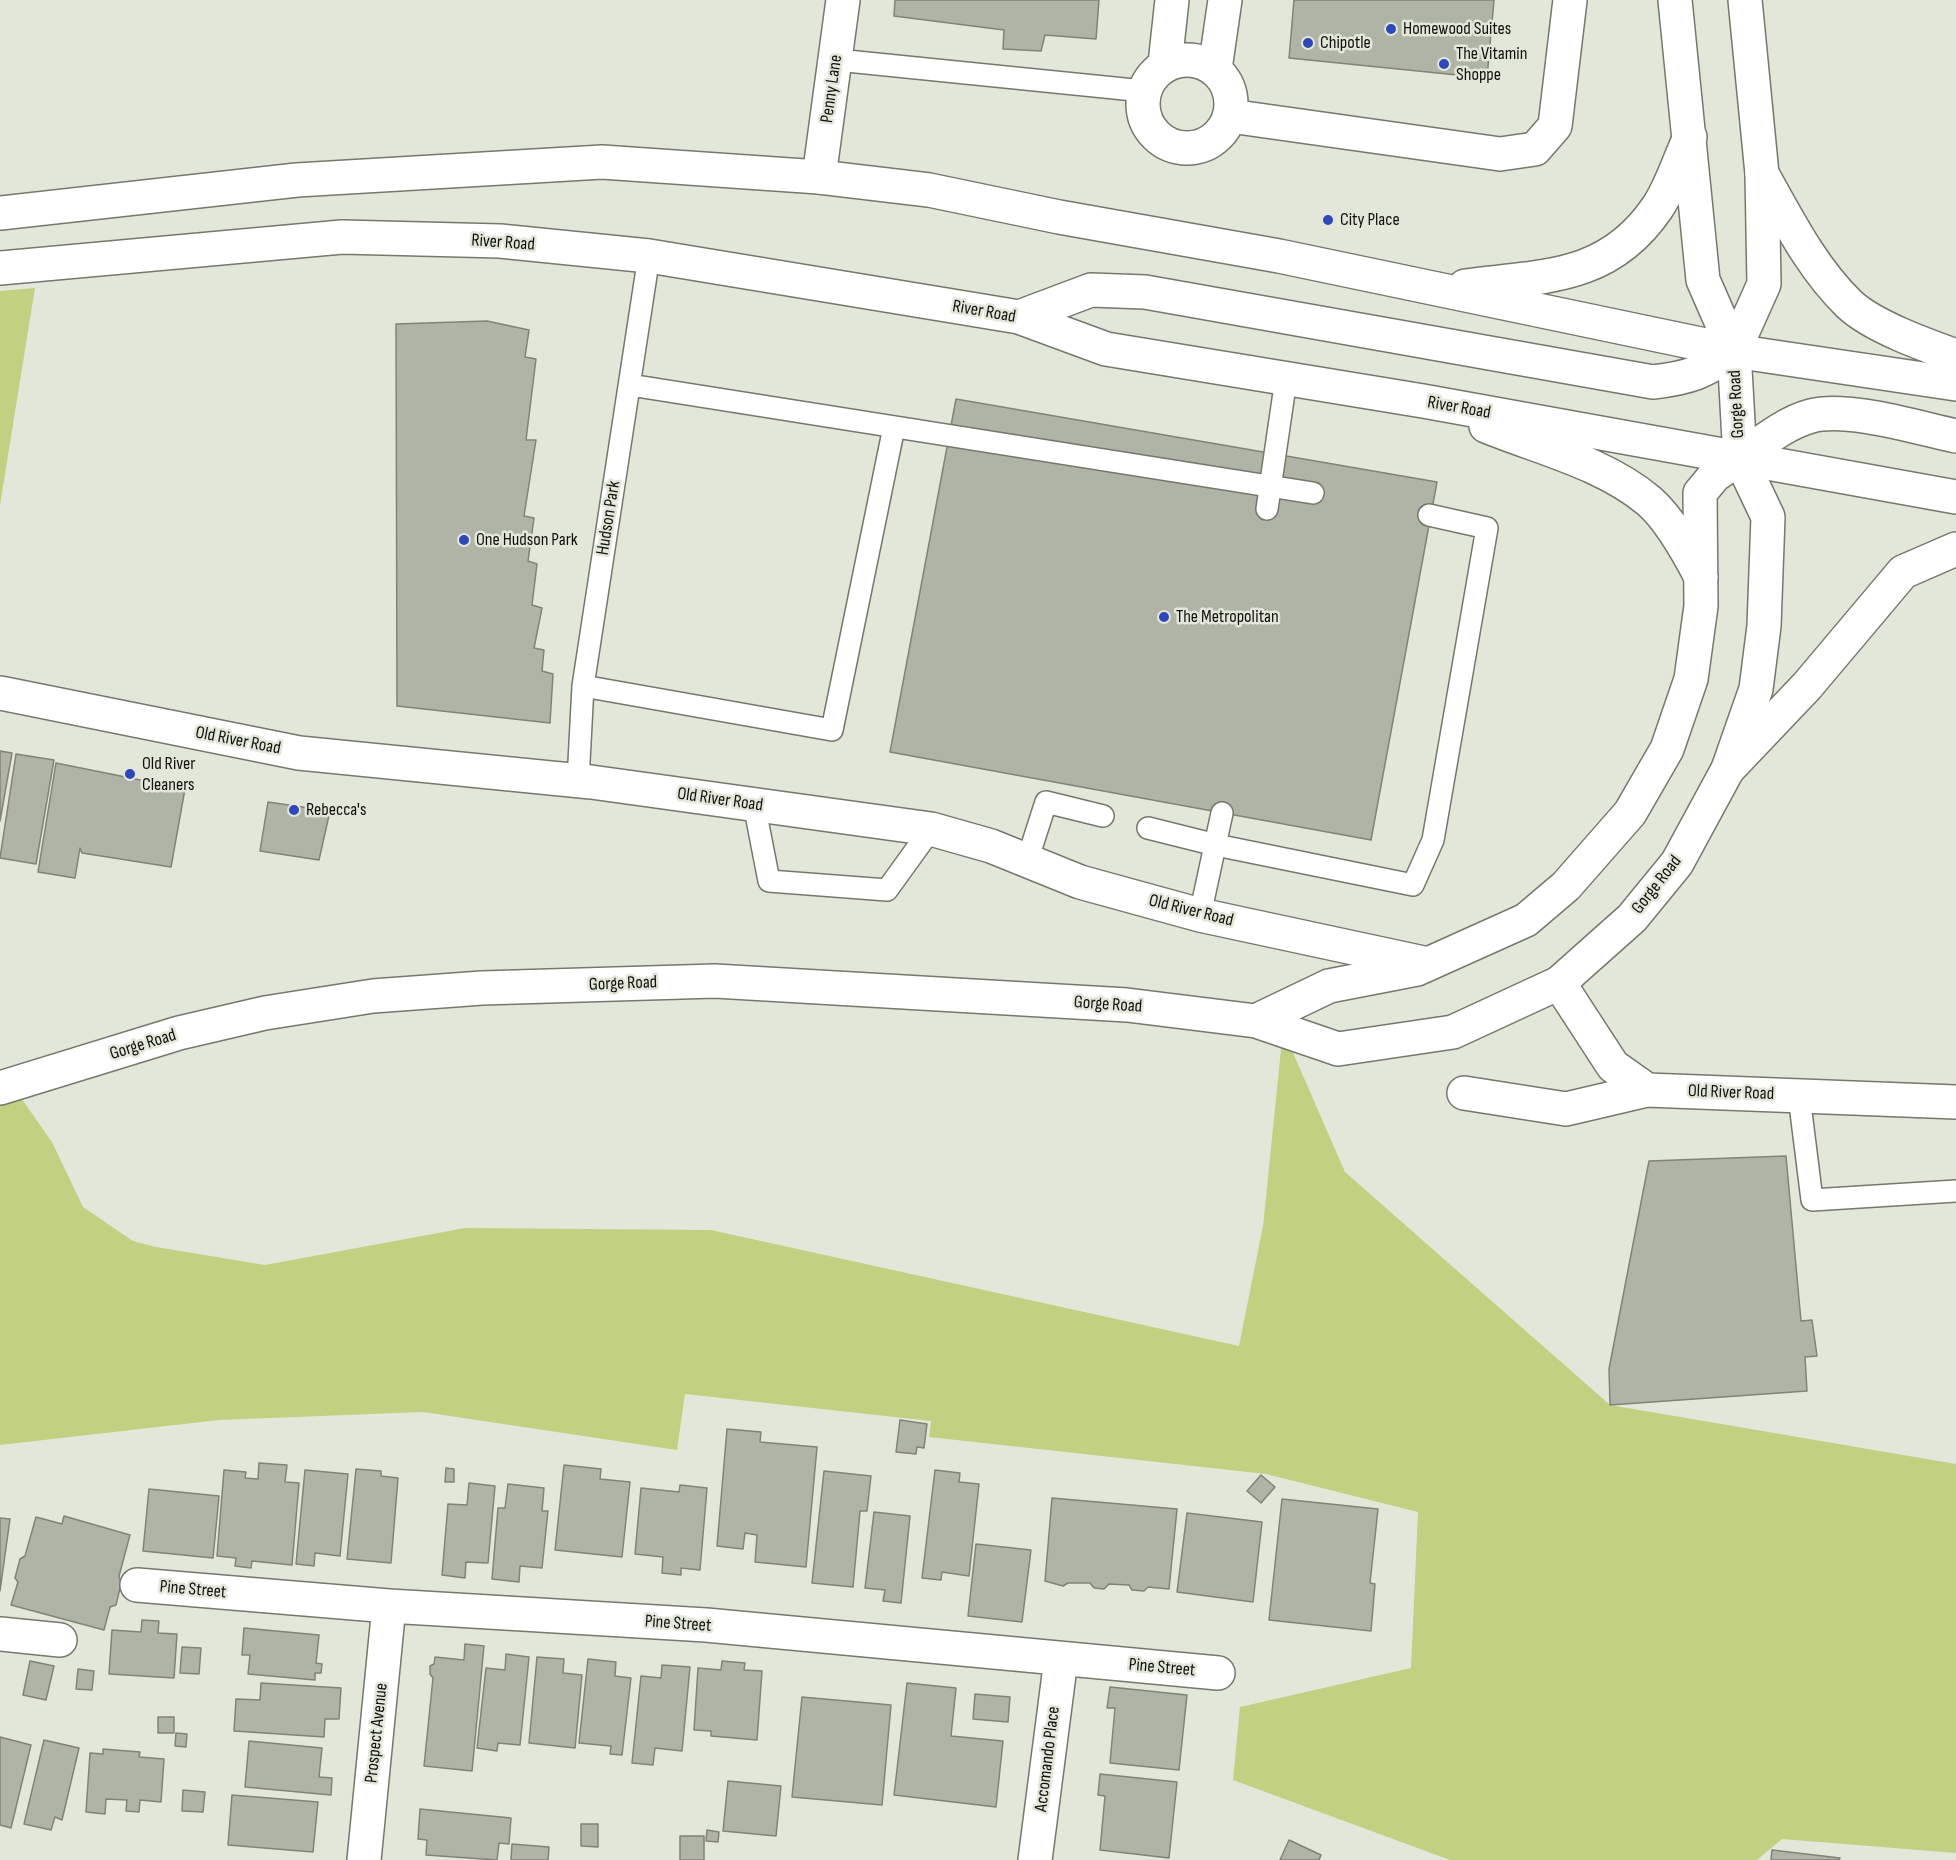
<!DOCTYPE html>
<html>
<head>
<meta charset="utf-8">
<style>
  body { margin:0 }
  canvas { display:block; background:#e3e7da }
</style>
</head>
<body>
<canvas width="1956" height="1860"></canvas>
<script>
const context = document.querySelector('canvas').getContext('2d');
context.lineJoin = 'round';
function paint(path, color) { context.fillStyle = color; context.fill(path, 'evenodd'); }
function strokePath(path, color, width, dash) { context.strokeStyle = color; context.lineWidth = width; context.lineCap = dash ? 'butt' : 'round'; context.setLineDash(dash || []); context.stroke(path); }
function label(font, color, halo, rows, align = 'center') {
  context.font = font + ' "Sofia Sans Condensed",sans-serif'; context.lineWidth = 5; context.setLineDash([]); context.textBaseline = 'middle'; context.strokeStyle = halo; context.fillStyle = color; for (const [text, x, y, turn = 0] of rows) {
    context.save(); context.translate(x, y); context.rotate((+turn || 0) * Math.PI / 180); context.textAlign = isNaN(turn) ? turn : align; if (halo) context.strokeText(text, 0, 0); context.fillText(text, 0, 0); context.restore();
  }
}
paint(new Path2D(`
  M 35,288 L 0,505 L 0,291 Z
  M 1283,1030 L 1345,1172 L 1610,1405 L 1956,1464 L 1956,1853 L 1782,1839 L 1757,1860 L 1450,1860 L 1233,1780 L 1240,1707 L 1411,1668 L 1418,1512 L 1266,1474 L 929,1437 L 931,1421 L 685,1394 L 677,1450 L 423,1412 L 219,1420 L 0,1445 L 0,1088 L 12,1085 L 52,1142 L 83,1207 L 133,1241 L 156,1247 L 265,1265 L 465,1228 L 711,1230 L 1239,1346 L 1263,1226 Z`), '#c0d182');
const building = new Path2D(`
  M 895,0 L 1099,0 L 1096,39 L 1045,35 L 1041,51 L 1003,49 L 1004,30 L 894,16 Z
  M 1294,0 L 1494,0 L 1487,78 L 1289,58 Z
  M 487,321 L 529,330 L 525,357 L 536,359 L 526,440 L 536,440 L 524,516 L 534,518 L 528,561 L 537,564 L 532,605 L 542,608 L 534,648 L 544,650 L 542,671 L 553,674 L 550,723 L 397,706 L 396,324 Z
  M 956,399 L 1437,482 L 1371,840 L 890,752 Z
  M 0,751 L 12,753 L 0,821 Z
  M 16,754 L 54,760 L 36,864 L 0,858 Z
  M 56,763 L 185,789 L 171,867 L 82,853 L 80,848 L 75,878 L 38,872 Z
  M 268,802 L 330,811 L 319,860 L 260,851 Z
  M 1786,1156 L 1801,1321 L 1812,1320 L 1817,1356 L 1805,1357 L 1807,1391 L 1610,1405 L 1609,1369 L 1649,1161 Z
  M 900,1420 L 927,1424 L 924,1448 L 917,1447 L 916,1454 L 896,1452 Z
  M 727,1429 L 761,1432 L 760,1442 L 817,1447 L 806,1567 L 755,1562 L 757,1535 L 745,1533 L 743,1549 L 717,1546 Z
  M 259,1463 L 287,1465 L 285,1482 L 299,1483 L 292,1565 L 252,1561 L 251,1568 L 235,1566 L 236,1558 L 217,1556 L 224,1470 L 246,1472 L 245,1478 L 258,1479 Z
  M 564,1465 L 601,1469 L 600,1479 L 630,1482 L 622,1557 L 555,1550 Z
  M 446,1468 L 454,1469 L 454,1482 L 445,1482 Z
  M 356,1469 L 381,1471 L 381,1476 L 398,1478 L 391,1563 L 347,1559 Z
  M 305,1470 L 348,1474 L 340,1556 L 315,1553 L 314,1566 L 296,1564 Z
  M 935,1470 L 960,1473 L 959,1482 L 979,1484 L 969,1576 L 942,1572 L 941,1580 L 922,1578 Z
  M 824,1471 L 871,1476 L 867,1511 L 860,1511 L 853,1587 L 812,1583 Z
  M 1261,1475 L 1275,1487 L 1261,1503 L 1247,1491 Z
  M 469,1483 L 495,1486 L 488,1563 L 466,1562 L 465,1578 L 442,1575 L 448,1504 L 467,1505 Z
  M 508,1484 L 544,1488 L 542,1511 L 548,1511 L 542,1568 L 520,1566 L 519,1582 L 492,1579 L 498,1508 L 505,1508 Z
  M 680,1485 L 707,1488 L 700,1570 L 681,1568 L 681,1575 L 662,1573 L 663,1557 L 635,1554 L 641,1488 L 679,1492 Z
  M 149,1489 L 219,1496 L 213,1558 L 143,1551 Z
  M 1052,1498 L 1177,1509 L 1169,1589 L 1148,1587 L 1144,1591 L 1132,1590 L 1129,1585 L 1109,1584 L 1104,1589 L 1094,1588 L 1090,1583 L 1068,1583 L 1063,1586 L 1045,1581 Z
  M 1282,1499 L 1378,1509 L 1370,1583 L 1375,1584 L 1371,1631 L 1269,1620 Z
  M 874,1512 L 910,1516 L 901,1603 L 883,1601 L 885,1590 L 865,1588 Z
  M 1187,1513 L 1262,1522 L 1253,1602 L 1177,1592 Z
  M 64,1516 L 130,1535 L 119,1576 L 121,1584 L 116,1605 L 110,1607 L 104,1630 L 11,1605 L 18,1582 L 15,1578 L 20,1559 L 25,1556 L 36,1517 L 62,1524 Z
  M 0,1518 L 10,1519 L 0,1591 Z
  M 976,1544 L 1031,1550 L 1022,1622 L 968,1616 Z
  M 142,1620 L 159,1621 L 158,1633 L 177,1634 L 174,1678 L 109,1674 L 112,1630 L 141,1632 Z
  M 244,1628 L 319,1635 L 316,1663 L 322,1664 L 321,1673 L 315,1673 L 315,1680 L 248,1674 L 250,1655 L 242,1655 Z
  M 465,1644 L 484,1646 L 472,1771 L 424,1766 L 433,1678 L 430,1674 L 430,1666 L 434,1664 L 435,1657 L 464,1660 Z
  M 182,1647 L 201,1648 L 199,1674 L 180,1673 Z
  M 506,1654 L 529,1657 L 520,1745 L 498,1743 L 497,1751 L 477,1748 L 486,1668 L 505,1670 Z
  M 537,1657 L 564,1659 L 563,1673 L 582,1675 L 575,1748 L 529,1743 Z
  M 588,1659 L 616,1662 L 615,1676 L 631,1678 L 622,1755 L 610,1754 L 611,1746 L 579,1743 Z
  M 30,1661 L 54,1666 L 46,1700 L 23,1695 Z
  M 722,1661 L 745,1663 L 744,1670 L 762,1671 L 757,1740 L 711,1736 L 711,1731 L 694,1730 L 698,1668 L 721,1670 Z
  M 662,1665 L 690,1667 L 682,1751 L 655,1748 L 653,1765 L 632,1763 L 641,1676 L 661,1678 Z
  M 78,1669 L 94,1671 L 92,1690 L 76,1689 Z
  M 261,1683 L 341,1688 L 339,1719 L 325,1719 L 324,1737 L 234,1731 L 236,1699 L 260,1700 Z
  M 907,1683 L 956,1688 L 951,1736 L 1003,1741 L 996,1807 L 894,1795 Z
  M 1110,1687 L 1187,1695 L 1179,1770 L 1110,1763 L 1115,1708 L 1107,1708 Z
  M 975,1694 L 1010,1697 L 1008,1722 L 973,1719 Z
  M 802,1697 L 891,1705 L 882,1805 L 792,1797 Z
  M 158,1717 L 174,1717 L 174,1733 L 158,1733 Z
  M 176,1733 L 187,1734 L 186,1747 L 175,1746 Z
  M 0,1737 L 31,1745 L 11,1828 L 0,1825 Z
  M 44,1740 L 79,1748 L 62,1820 L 55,1817 L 51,1830 L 24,1824 Z
  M 249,1741 L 322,1748 L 319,1777 L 332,1778 L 331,1795 L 245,1787 Z
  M 103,1749 L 140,1752 L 139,1757 L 164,1759 L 161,1802 L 140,1800 L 139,1812 L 126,1811 L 127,1800 L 106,1799 L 105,1814 L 86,1812 L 90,1753 L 103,1754 Z
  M 1100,1774 L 1177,1782 L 1169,1858 L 1100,1850 L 1105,1796 L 1098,1795 Z
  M 728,1781 L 781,1786 L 776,1836 L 723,1831 Z
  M 183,1790 L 205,1792 L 203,1812 L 182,1811 Z
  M 232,1795 L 318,1802 L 313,1852 L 228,1845 Z
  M 420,1809 L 511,1818 L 509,1844 L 499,1843 L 497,1860 L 426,1855 L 427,1840 L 418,1839 Z
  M 581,1824 L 598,1824 L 598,1847 L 581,1846 Z
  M 707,1830 L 719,1832 L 718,1842 L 706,1841 Z
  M 680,1836 L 704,1836 L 704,1860 L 680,1860 Z
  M 1289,1840 L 1321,1855 L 1319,1860 L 1280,1860 Z
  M 512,1844 L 549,1847 L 548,1860 L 511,1860 Z
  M 1772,1850 L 1840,1858 L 1839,1860 L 1771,1860 Z`);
paint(building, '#b0b4a7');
strokePath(building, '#808376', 1.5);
const lane = new Path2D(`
  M 837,60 L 1144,91
  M 630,385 L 1313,493
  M 1267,509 L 1286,379
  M 583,686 L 832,730 L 894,427
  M 578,781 L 583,686 L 649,256
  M 754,804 L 769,881 L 887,890 L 931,829
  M 1148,828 L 1216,845 L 1413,885 L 1433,840 L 1487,528 L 1429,515
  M 1027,861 L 1046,802 L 1103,816
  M 1200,915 L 1222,813
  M 1799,1096 L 1812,1200 L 1956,1191`);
const street = new Path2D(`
  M 1675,0 L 1703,280 L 1734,351
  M1143 104a44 44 0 1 1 88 0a44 44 0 1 1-88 0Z
  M 1165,64 L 1172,0
  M 1215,69 L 1225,0
  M 1230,116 L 1500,154 L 1535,149 L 1555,126 L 1570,0
  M 819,177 L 843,0
  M 1734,351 L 1764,284 L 1762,174 L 1745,0
  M 0,693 L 299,753 L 591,782 L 931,829 L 991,846 L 1080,882 L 1200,915 L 1428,964
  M 1559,983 L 1613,1066 L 1647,1090 L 1956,1102
  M 1464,1093 L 1566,1109 L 1647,1090
  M 137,1585 L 389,1606 L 706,1625 L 1218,1673
  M 0,1634 L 60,1640
  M 364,1860 L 389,1606
  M 1035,1860 L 1061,1659`);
const secondary = new Path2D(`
  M 1256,1021 L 1329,986 L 1417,969 L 1526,920 L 1566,886 L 1630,813 L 1667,749 L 1691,679 L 1701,606 L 1700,493 L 1715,475 L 1740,458
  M 0,1088 L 179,1033 L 265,1013 L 373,996 L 482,988 L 715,981 L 1127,1005 L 1256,1021 L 1338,1049 L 1453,1032 L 1559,983 L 1632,918 L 1677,863 L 1728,769 L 1756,689 L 1764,626 L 1768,517 L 1740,458 L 1734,351`);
const primary = new Path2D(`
  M 1762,174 C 1787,218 1811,267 1849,304 C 1872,326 1925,345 1956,356
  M 0,213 L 297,180 L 602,162 L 819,177 L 929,190 L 1059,217 L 1279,256 L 1734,351 L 1956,384
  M 0,268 L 342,237 L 500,241 L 649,256 L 1019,317 L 1106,349 L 1423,401 L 1956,497
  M 1465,286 C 1543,276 1608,280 1657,208 C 1671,188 1679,160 1690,137
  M 1019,317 L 1091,290 L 1145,292 L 1653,382 C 1689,378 1705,372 1734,351
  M 1486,426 C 1540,448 1604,463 1649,501 C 1670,519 1689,554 1701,577
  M 1740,458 C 1761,443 1785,423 1811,416 C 1847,406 1918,428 1956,436
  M 1728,769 L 1807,686 L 1903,572 L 1956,549`);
strokePath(lane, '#75786c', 24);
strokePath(street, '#75786c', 36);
strokePath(secondary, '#75786c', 36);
strokePath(primary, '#75786c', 36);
strokePath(lane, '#fff', 21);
strokePath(street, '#fff', 33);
strokePath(secondary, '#fff', 33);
strokePath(primary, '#fff', 33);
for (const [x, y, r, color] of [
  [1391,29,6,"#2f47b8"],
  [1308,43,6,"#2f47b8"],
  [1444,64,6,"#2f47b8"],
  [1328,220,6,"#2f47b8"],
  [464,540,6,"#2f47b8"],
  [1164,617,6,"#2f47b8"],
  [130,774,6,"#2f47b8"],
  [294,810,6,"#2f47b8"]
]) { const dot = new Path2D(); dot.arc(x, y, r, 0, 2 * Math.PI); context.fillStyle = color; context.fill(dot); strokePath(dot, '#e3e7da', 2); }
label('18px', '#10110c', '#e3e7da', [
  ["Homewood Suites",1403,29],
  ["Chipotle",1320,43],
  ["The Vitamin",1456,54],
  ["Shoppe",1456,75],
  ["City Place",1340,220],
  ["One Hudson Park",476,540],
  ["The Metropolitan",1176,617],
  ["Old River",142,764],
  ["Cleaners",142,785],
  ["Rebecca's",306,810]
], 'left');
label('18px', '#10110c', '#e3e7da', [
  ["Penny Lane",832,89,-82],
  ["River Road",503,243,4],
  ["River Road",984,312,10],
  ["Gorge Road",1737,404,-93],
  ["River Road",1459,408,10],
  ["Hudson Park",609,518,-81],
  ["Old River Road",238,741,11],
  ["Old River Road",720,800,8],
  ["Gorge Road",1657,885,-52],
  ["Old River Road",1191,911,14],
  ["Gorge Road",623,984,-2],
  ["Gorge Road",1108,1005,4],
  ["Gorge Road",143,1045,-17],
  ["Old River Road",1731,1093,2],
  ["Pine Street",193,1590,5],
  ["Pine Street",678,1624,4],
  ["Pine Street",1162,1668,5],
  ["Prospect Avenue",377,1733,-84],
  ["Accomando Place",1048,1759,-83]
]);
</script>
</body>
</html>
